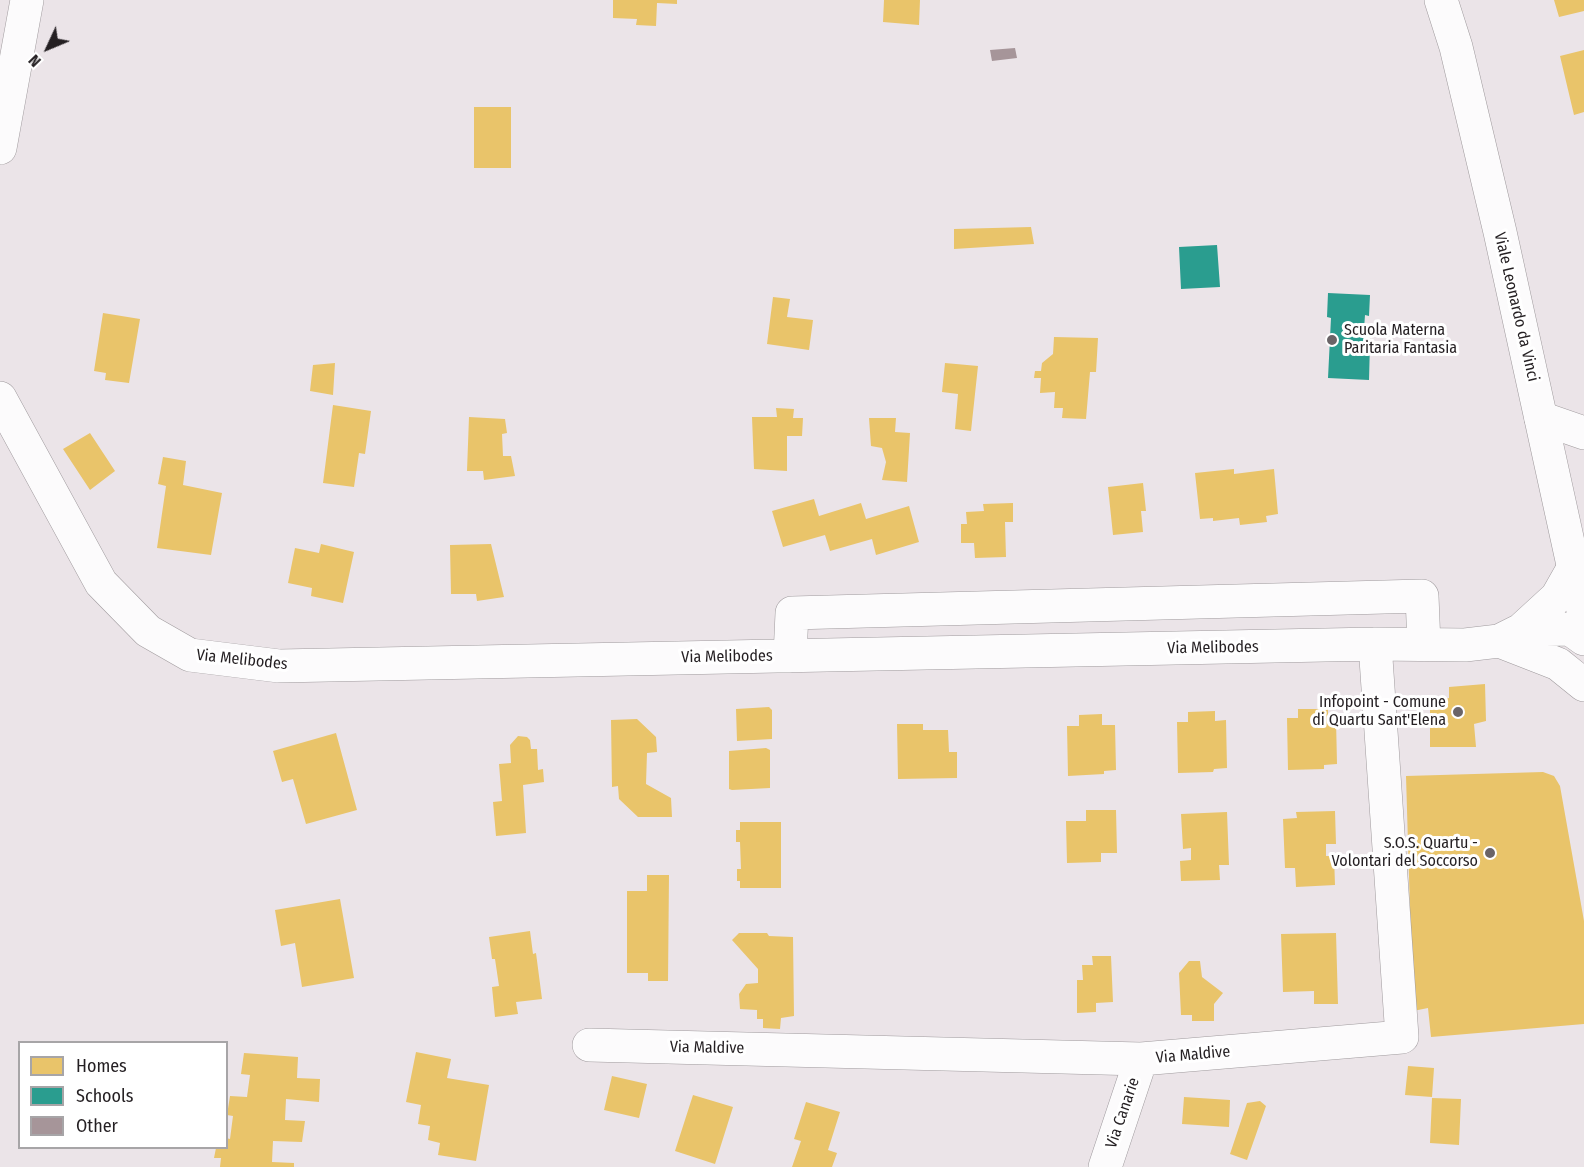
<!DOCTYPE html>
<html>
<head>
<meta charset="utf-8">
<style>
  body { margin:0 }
  #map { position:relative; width:1584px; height:1167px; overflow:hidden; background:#ebe4e8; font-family:"Fira Sans Condensed",sans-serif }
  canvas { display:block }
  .legend { position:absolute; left:18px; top:1041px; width:210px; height:108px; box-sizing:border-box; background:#fff; border:2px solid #a7a5a7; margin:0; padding:8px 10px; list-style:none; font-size:18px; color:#241f22 }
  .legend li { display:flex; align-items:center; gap:12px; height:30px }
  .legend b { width:30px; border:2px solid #a7a5a7 }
  .north { position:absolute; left:18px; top:18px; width:60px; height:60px; -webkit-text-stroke:4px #fff; paint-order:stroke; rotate:226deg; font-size:16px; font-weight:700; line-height:24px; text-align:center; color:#241f22 }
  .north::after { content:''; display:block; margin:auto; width:21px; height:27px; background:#241f22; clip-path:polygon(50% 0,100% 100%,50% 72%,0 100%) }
</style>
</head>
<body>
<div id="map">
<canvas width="1584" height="1167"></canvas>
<ul class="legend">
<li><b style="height:16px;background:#e9c46a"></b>Homes</li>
<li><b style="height:16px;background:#2a9d8f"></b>Schools</li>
<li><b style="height:16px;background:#a69599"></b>Other</li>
</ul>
<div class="north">N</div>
</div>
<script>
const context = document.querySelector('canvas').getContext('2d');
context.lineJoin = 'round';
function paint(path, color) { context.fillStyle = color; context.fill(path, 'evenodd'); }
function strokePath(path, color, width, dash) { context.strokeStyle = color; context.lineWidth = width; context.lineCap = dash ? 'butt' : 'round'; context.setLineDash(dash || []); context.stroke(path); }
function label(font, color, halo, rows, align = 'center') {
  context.font = font + ' "Fira Sans Condensed",sans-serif'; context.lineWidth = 6; context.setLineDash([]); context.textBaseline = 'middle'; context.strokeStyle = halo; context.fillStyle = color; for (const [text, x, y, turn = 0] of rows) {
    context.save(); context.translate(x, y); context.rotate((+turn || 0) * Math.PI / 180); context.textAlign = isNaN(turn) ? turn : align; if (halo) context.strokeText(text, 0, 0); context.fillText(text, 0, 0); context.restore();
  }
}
paint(new Path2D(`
  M 613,0 L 677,0 L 677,4 L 657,3 L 656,26 L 636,25 L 637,19 L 613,18 Z
  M 884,0 L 920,0 L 919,25 L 883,22 Z
  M 1554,0 L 1584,0 L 1584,11 L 1559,17 Z
  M 1584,50 L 1584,112 L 1574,115 L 1560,56 Z
  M 474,107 L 511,107 L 511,168 L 474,168 Z
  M 1031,227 L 1034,244 L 954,249 L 954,229 Z
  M 773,297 L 790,299 L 787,317 L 813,320 L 809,350 L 767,344 Z
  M 103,313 L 140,319 L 129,383 L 105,380 L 106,373 L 94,371 Z
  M 1054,337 L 1098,338 L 1096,372 L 1090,372 L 1086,419 L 1062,418 L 1063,408 L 1054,408 L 1055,392 L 1040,393 L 1041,378 L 1034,378 L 1035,371 L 1041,371 L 1042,363 L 1053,354 Z
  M 335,363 L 333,395 L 310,391 L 313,365 Z
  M 945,363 L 978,366 L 971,431 L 955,429 L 958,394 L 942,392 Z
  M 333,405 L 371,411 L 365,454 L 359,453 L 354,487 L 323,483 Z
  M 776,408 L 794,409 L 793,418 L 803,418 L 802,436 L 787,436 L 787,471 L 754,469 L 752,417 L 777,417 Z
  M 469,417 L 505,419 L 507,433 L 502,434 L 503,456 L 511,456 L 515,476 L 484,480 L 483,471 L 467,471 Z
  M 869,418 L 896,418 L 895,432 L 910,433 L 907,482 L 882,480 L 886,462 L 882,448 L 871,446 Z
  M 90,433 L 115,471 L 90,490 L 63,449 Z
  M 163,457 L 186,461 L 183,485 L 222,493 L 211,555 L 157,548 L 166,486 L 158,484 Z
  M 1234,469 L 1234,474 L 1274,469 L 1278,514 L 1266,516 L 1267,522 L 1240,525 L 1239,518 L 1213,521 L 1213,518 L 1200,519 L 1195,473 Z
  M 1143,483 L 1146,511 L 1141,511 L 1143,532 L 1113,535 L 1108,487 Z
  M 814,499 L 819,516 L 861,503 L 866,519 L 909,506 L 919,542 L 876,555 L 872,539 L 830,551 L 825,535 L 783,547 L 772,511 Z
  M 1013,503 L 1013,522 L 1005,522 L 1006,557 L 975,558 L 974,543 L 961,543 L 961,524 L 967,524 L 966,512 L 984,511 L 983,504 Z
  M 321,544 L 354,552 L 343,603 L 311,596 L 312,588 L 288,583 L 295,548 L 319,553 Z
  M 491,544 L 504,597 L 477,601 L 476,594 L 451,594 L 450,545 Z
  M 1485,684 L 1486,721 L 1474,724 L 1476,747 L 1430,747 L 1430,702 L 1449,698 L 1449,687 Z
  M 769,707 L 772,710 L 772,739 L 737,741 L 736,709 Z
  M 1298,709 L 1328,709 L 1328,719 L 1336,719 L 1337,764 L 1324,765 L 1324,769 L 1288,770 L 1287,718 L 1298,718 Z
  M 1215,711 L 1215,721 L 1226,720 L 1227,768 L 1214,769 L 1213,772 L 1178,773 L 1177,722 L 1188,722 L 1188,712 Z
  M 1102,714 L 1102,725 L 1115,725 L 1116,770 L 1104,771 L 1104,774 L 1068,776 L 1067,726 L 1079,726 L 1079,715 Z
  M 637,719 L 656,737 L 657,752 L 647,753 L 646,784 L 671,798 L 672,817 L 638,817 L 619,799 L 618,786 L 612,787 L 611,720 Z
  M 897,724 L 923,724 L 923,730 L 948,730 L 949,752 L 957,752 L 957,778 L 898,779 Z
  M 336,733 L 357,810 L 306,824 L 293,779 L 282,782 L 273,751 Z
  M 518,736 L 527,737 L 530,740 L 531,749 L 537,749 L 538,770 L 543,769 L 544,782 L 523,785 L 526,833 L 496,836 L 493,802 L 502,801 L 499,764 L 511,763 L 510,745 Z
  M 766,748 L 770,750 L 770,788 L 732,790 L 729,789 L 729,751 Z
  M 1543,772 L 1554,776 L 1560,786 L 1584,921 L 1584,1024 L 1431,1037 L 1428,1008 L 1413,1011 L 1406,776 Z
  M 1086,810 L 1116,810 L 1117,853 L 1101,853 L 1101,862 L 1067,863 L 1066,821 L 1086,821 Z
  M 1335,811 L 1336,844 L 1326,844 L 1326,856 L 1334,856 L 1335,885 L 1296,887 L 1295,868 L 1285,868 L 1283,819 L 1297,818 L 1296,812 Z
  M 1227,812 L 1229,865 L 1219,865 L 1220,880 L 1181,881 L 1180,861 L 1191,860 L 1191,848 L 1183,849 L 1181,814 Z
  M 740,822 L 781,822 L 781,888 L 740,888 L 740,881 L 737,881 L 737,869 L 741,869 L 740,842 L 736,842 L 736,830 L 740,830 Z
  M 647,875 L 669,875 L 668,981 L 648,981 L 648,973 L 627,973 L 627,891 L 647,891 Z
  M 340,899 L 354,978 L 302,987 L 295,943 L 281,946 L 275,910 Z
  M 530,931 L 533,954 L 536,953 L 542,999 L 516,1002 L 518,1014 L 495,1017 L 492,987 L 499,986 L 495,959 L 492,959 L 489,937 Z
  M 739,933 L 767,933 L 769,936 L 793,937 L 794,1016 L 781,1018 L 780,1029 L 763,1028 L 763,1019 L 757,1019 L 757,1010 L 740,1009 L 739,994 L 746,984 L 758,983 L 758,969 L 732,940 Z
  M 1336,933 L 1338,1004 L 1314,1004 L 1314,991 L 1283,992 L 1281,934 Z
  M 1092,956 L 1111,956 L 1113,1002 L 1096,1003 L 1096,1012 L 1077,1013 L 1077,980 L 1083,980 L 1082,965 L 1093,965 Z
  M 1189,961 L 1200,961 L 1202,977 L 1223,993 L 1214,1004 L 1214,1021 L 1192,1021 L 1192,1015 L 1181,1015 L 1179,973 Z
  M 416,1052 L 451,1059 L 447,1078 L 489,1085 L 476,1161 L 438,1155 L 440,1143 L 428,1140 L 430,1126 L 418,1124 L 421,1105 L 406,1102 Z
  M 244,1053 L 298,1057 L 297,1078 L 320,1079 L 319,1102 L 286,1099 L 285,1120 L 305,1121 L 302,1142 L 273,1141 L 272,1162 L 294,1163 L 294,1167 L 220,1167 L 221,1158 L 214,1158 L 216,1148 L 226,1148 L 226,1138 L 230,1139 L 233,1116 L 227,1115 L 230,1096 L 247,1097 L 250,1075 L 241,1074 Z
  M 1408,1066 L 1434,1068 L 1432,1097 L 1405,1095 Z
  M 612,1076 L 647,1084 L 639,1118 L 604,1110 Z
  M 693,1095 L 733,1107 L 715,1164 L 675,1151 Z
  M 1184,1097 L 1230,1100 L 1229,1127 L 1182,1124 Z
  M 1432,1098 L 1461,1099 L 1459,1145 L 1430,1143 Z
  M 1260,1101 L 1266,1106 L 1247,1160 L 1230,1154 L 1247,1103 Z
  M 806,1102 L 840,1112 L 828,1150 L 837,1153 L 832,1167 L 792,1167 L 801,1141 L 794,1139 Z`), '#e9c46a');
paint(new Path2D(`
  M 1217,245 L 1220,287 L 1181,289 L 1179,247 Z
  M 1328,293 L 1370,295 L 1369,316 L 1365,315 L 1363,343 L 1370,343 L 1369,380 L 1328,378 L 1331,318 L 1327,317 Z`), '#2a9d8f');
paint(new Path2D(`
  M 1015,48 L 1017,58 L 992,61 L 990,50 Z`), '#a69599');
const minor = new Path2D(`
  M 0,148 L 27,0
  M 0,398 L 101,583 L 148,631 L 190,655 L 279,666 L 1375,644 L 1465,645 L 1499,641 L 1521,630 L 1570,629 L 1584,639
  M 1541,418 L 1584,433
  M 1521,630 L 1557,597 L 1574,567
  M 1499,641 L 1558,664 L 1584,685
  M 790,656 L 792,613 L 1422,596 L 1424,645
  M 589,1045 L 1141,1059 L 1402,1037 L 1375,644
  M 1105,1167 L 1141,1059`);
const major = new Path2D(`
  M 1441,0 L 1456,47 L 1500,232 L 1584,615`);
strokePath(minor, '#9f9a9d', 34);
strokePath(major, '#9f9a9d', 34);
strokePath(minor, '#fcfbfc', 33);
strokePath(major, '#fcfbfc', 33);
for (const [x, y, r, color] of [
  [1332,340,6,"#6a6467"],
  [1458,712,6,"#6a6467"],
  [1490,853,6,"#6a6467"]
]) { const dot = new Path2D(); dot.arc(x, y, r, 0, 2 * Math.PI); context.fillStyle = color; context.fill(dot); strokePath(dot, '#fff', 2); }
label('16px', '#241f22', '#fff', [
  ["Viale Leonardo da Vinci",1516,307,77],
  ["Via Melibodes",1213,648,-1],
  ["Via Melibodes",727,657,-1],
  ["Via Melibodes",242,660,6],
  ["Via Maldive",707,1048,1],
  ["Via Maldive",1193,1055,-5],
  ["Via Canarie",1123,1113,-71]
]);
label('16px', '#241f22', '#fff', [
  ["Scuola Materna",1344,331,"left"],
  ["Paritaria Fantasia",1344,349,"left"],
  ["Infopoint - Comune",1446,703],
  ["di Quartu Sant'Elena",1446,721],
  ["S.O.S. Quartu -",1478,844],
  ["Volontari del Soccorso",1478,862]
], 'right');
</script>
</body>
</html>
